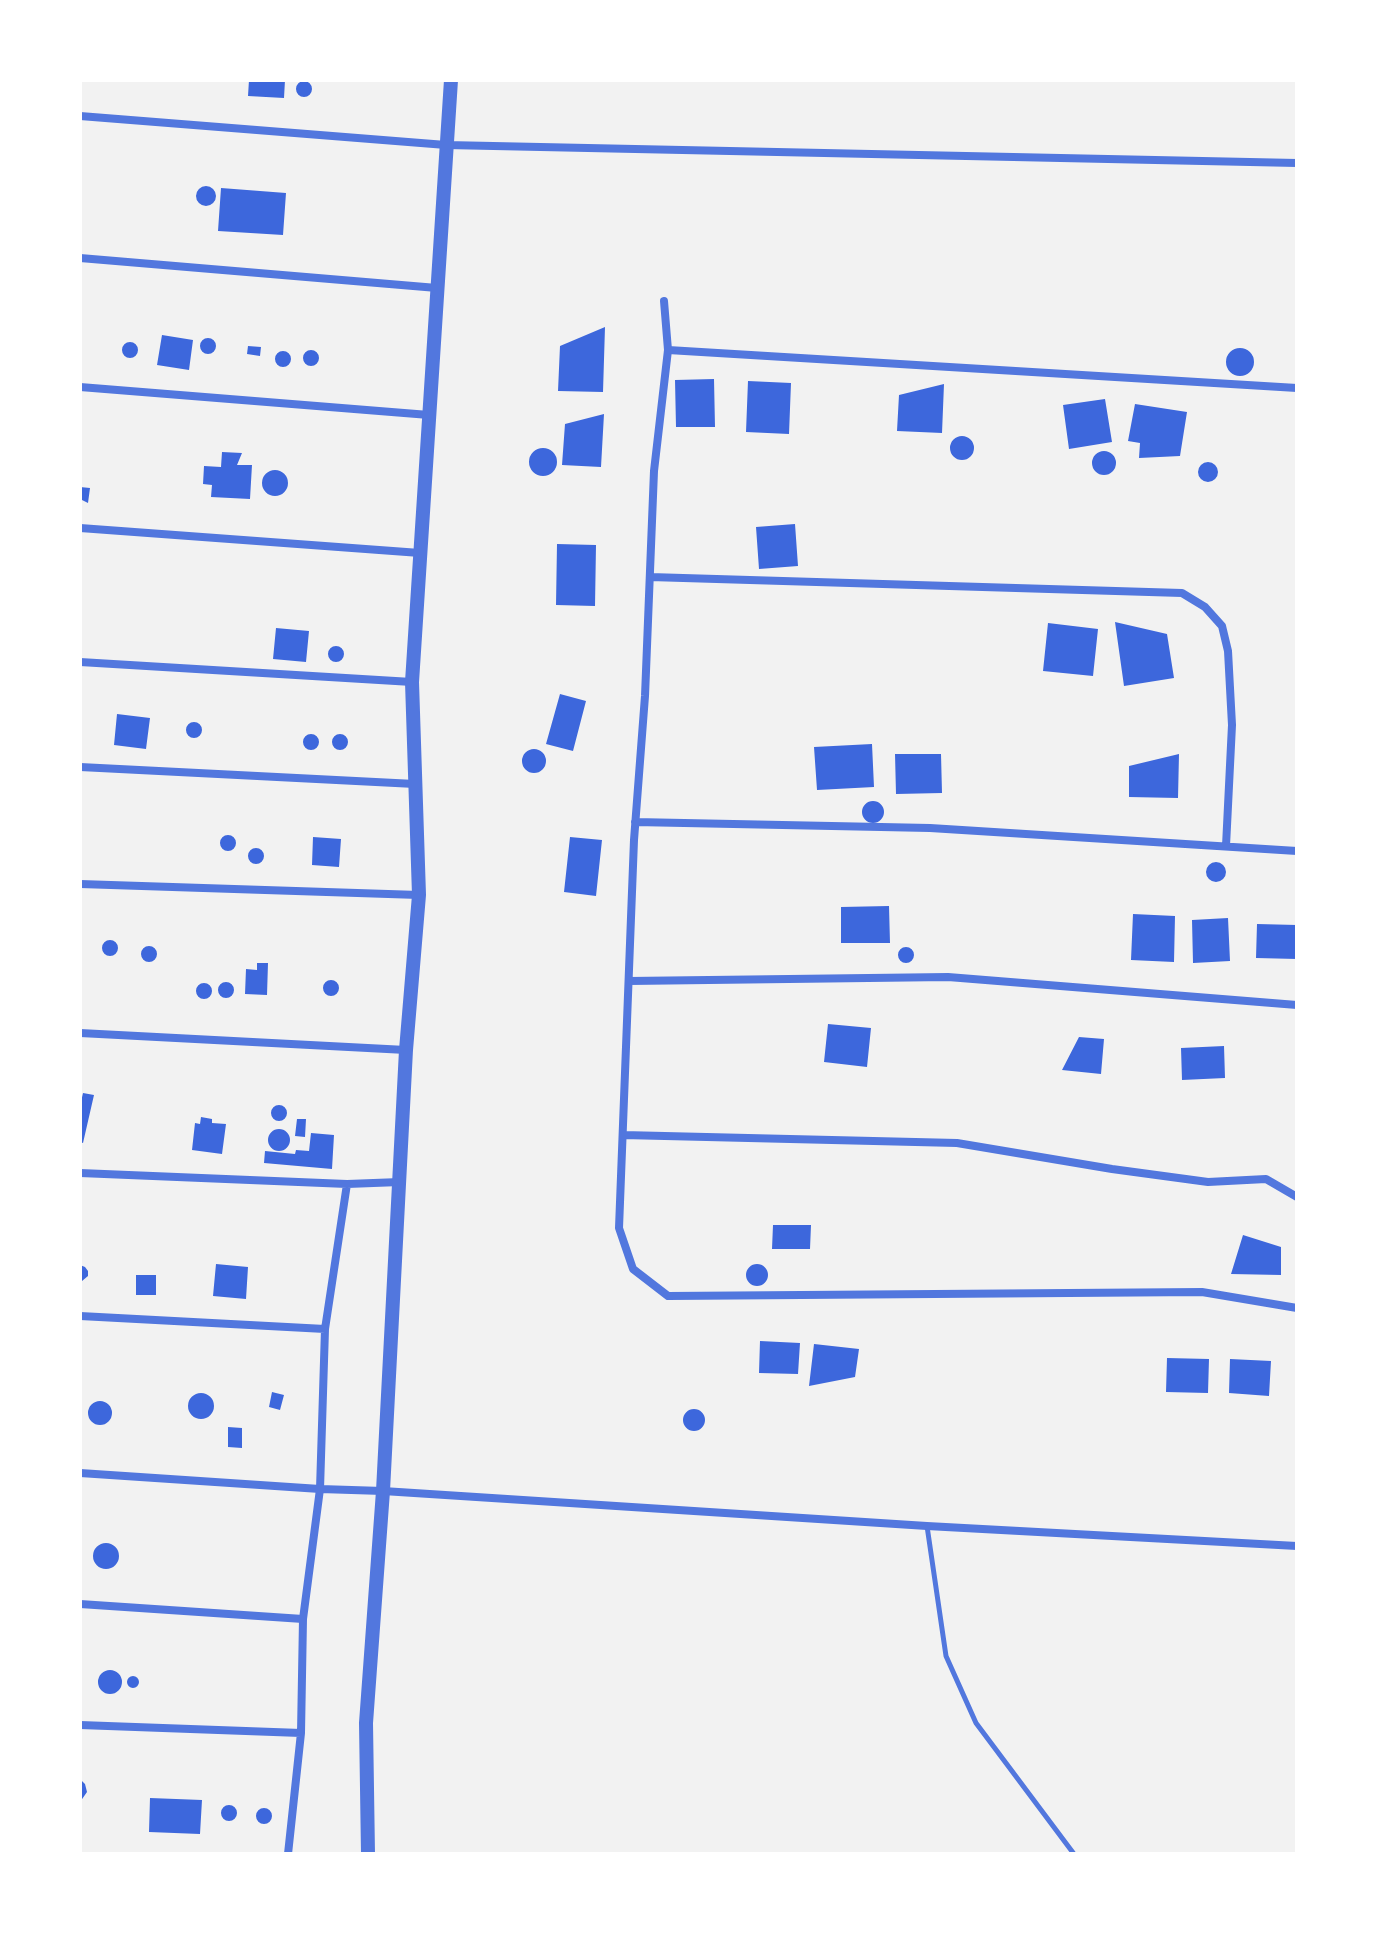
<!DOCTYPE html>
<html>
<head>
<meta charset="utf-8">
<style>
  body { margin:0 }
  #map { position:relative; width:1377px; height:1934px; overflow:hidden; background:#f2f2f2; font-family:"Fira Sans",sans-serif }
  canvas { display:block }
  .frame { position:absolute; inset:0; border:82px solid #fff; pointer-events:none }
</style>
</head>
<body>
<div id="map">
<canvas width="1377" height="1934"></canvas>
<div class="frame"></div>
</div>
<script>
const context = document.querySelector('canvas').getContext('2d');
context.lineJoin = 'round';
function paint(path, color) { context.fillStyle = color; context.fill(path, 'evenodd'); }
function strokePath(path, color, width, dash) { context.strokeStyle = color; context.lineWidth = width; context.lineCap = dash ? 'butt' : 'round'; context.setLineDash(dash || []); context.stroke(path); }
paint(new Path2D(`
  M 249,80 L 285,80 L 284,98 L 248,96 Z
  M296 89a8 8 0 1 1 16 0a8 8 0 1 1-16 0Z
  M196 196a10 10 0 1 1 20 0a10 10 0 1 1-20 0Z
  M 221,188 L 286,193 L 283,235 L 218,231 Z
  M 605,327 L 603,392 L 558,391 L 560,346 Z
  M 162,335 L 193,340 L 189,370 L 157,365 Z
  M200 346a8 8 0 1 1 16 0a8 8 0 1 1-16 0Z
  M122 350a8 8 0 1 1 16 0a8 8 0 1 1-16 0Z
  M 248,346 L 261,347 L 260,356 L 247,354 Z
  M1226 362a14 14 0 1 1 28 0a14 14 0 1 1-28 0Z
  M303 358a8 8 0 1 1 16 0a8 8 0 1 1-16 0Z
  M275 359a8 8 0 1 1 16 0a8 8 0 1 1-16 0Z
  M 714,379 L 715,427 L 676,427 L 675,380 Z
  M 748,381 L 791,383 L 789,434 L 746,432 Z
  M 944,384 L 942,433 L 897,431 L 899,395 Z
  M 1105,399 L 1112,442 L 1069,449 L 1063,405 Z
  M 1135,404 L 1187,412 L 1180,456 L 1139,458 L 1140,443 L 1128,441 Z
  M 604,414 L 601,467 L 562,465 L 565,424 Z
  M950 448a12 12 0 1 1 24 0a12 12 0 1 1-24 0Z
  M529 462a14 14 0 1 1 28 0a14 14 0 1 1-28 0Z
  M1092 463a12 12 0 1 1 24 0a12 12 0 1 1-24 0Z
  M 222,452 L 242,453 L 237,465 L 252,465 L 250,499 L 211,497 L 212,485 L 203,484 L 204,466 L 221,467 Z
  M1198 472a10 10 0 1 1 20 0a10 10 0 1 1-20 0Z
  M262 483a13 13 0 1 1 26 0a13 13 0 1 1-26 0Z
  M 80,487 L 90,488 L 88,503 L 80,499 Z
  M 795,524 L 798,566 L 759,569 L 756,527 Z
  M 557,544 L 596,545 L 595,606 L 556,605 Z
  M 1115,622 L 1167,634 L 1174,678 L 1124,686 Z
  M 1048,623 L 1098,629 L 1093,676 L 1043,671 Z
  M 276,628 L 309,631 L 306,662 L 273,659 Z
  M328 654a8 8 0 1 1 16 0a8 8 0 1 1-16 0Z
  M 560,694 L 586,701 L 573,751 L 546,744 Z
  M 117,714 L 150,718 L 146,749 L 114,745 Z
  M186 730a8 8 0 1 1 16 0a8 8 0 1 1-16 0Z
  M332 742a8 8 0 1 1 16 0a8 8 0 1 1-16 0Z
  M303 742a8 8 0 1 1 16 0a8 8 0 1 1-16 0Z
  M 872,744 L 874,787 L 817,790 L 814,747 Z
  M522 761a12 12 0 1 1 24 0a12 12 0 1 1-24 0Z
  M 895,754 L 941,754 L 942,793 L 896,794 Z
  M 1179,754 L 1178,798 L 1129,797 L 1129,766 Z
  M862 812a11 11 0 1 1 22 0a11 11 0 1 1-22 0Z
  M220 843a8 8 0 1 1 16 0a8 8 0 1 1-16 0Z
  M 313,837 L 341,839 L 339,867 L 312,865 Z
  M 570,837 L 602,840 L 596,896 L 564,892 Z
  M248 856a8 8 0 1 1 16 0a8 8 0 1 1-16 0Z
  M1206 872a10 10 0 1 1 20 0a10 10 0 1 1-20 0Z
  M 889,906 L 890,943 L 841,943 L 841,907 Z
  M 1133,914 L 1175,916 L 1174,962 L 1131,960 Z
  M 1228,918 L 1230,961 L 1193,963 L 1192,920 Z
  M 1257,924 L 1297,925 L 1297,959 L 1256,958 Z
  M102 948a8 8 0 1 1 16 0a8 8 0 1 1-16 0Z
  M141 954a8 8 0 1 1 16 0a8 8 0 1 1-16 0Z
  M898 955a8 8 0 1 1 16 0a8 8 0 1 1-16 0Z
  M 257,963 L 268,963 L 267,995 L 245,994 L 246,969 L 257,970 Z
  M323 988a8 8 0 1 1 16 0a8 8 0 1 1-16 0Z
  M218 990a8 8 0 1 1 16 0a8 8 0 1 1-16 0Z
  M196 991a8 8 0 1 1 16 0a8 8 0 1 1-16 0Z
  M 828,1024 L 871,1028 L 867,1067 L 824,1062 Z
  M 1079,1037 L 1104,1039 L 1101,1074 L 1062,1070 Z
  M 1224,1046 L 1225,1078 L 1182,1080 L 1181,1048 Z
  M 83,1093 L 94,1095 L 83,1143 L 80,1142 L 80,1106 Z
  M271 1113a8 8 0 1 1 16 0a8 8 0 1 1-16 0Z
  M 201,1117 L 212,1119 L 212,1123 L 226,1124 L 222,1154 L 192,1150 L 195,1123 L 200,1124 Z
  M 297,1119 L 306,1119 L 305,1137 L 295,1136 Z
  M268 1140a11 11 0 1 1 22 0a11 11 0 1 1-22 0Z
  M 311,1133 L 334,1135 L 332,1169 L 264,1163 L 265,1151 L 295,1154 L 296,1150 L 309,1151 Z
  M 773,1225 L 811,1225 L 810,1249 L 772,1249 Z
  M 1243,1235 L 1281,1247 L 1281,1275 L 1231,1274 Z
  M 216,1264 L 248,1267 L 246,1299 L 213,1296 Z
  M746 1275a11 11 0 1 1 22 0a11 11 0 1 1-22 0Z
  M 80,1265 L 85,1267 L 88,1271 L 88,1276 L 82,1281 L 80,1281 Z
  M 136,1275 L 156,1275 L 156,1295 L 136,1295 Z
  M 760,1341 L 800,1343 L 798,1374 L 759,1373 Z
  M 814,1344 L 859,1349 L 855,1377 L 809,1386 Z
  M 1167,1358 L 1209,1359 L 1208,1393 L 1166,1392 Z
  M 1230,1359 L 1271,1361 L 1269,1396 L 1229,1393 Z
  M 272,1392 L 284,1395 L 280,1410 L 269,1407 Z
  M188 1406a13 13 0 1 1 26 0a13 13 0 1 1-26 0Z
  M88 1413a12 12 0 1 1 24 0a12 12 0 1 1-24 0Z
  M683 1420a11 11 0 1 1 22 0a11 11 0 1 1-22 0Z
  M 228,1427 L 242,1428 L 242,1448 L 228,1447 Z
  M93 1556a13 13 0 1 1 26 0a13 13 0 1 1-26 0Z
  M98 1682a12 12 0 1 1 24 0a12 12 0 1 1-24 0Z
  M127 1682a6 6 0 1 1 12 0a6 6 0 1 1-12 0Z
  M 80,1779 L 85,1784 L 87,1792 L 80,1802 Z
  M 150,1798 L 202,1800 L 200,1834 L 149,1832 Z
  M221 1813a8 8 0 1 1 16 0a8 8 0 1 1-16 0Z
  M256 1816a8 8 0 1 1 16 0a8 8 0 1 1-16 0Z`), '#3d67dc');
strokePath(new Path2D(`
  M 927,1526 L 946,1656 L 976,1723 L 1074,1854`), '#5277de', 5);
strokePath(new Path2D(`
  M 80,116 L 446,145 L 1297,163
  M 80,258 L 437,288
  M 664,301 L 668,350 L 654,471 L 645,696 L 634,840 L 619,1228 L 633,1269 L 668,1296 L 1202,1292 L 1297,1308
  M 668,350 L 1297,388
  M 80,387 L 429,415
  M 80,528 L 420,553
  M 650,577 L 1182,593 L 1205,607 L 1222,626 L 1228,651 L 1232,725 L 1226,846
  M 80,662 L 412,682
  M 80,767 L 415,784
  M 635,822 L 930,828 L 1297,851
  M 80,884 L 419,895
  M 629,981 L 948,977 L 1297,1005
  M 80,1033 L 406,1050
  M 623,1135 L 957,1143 L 1112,1169 L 1208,1182 L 1266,1179 L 1297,1197
  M 80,1173 L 347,1184 L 400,1182
  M 80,1316 L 325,1329
  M 80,1473 L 320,1489 L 383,1491 L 927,1526 L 1297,1546
  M 80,1604 L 303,1619
  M 80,1725 L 301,1733
  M 288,1854 L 301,1733 L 303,1619 L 320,1489 L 325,1329 L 347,1184`), '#5277de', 8);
strokePath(new Path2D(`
  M 368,1854 L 366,1723 L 383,1491 L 406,1050 L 419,895 L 412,682 L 451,80`), '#5277de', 14);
</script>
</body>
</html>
